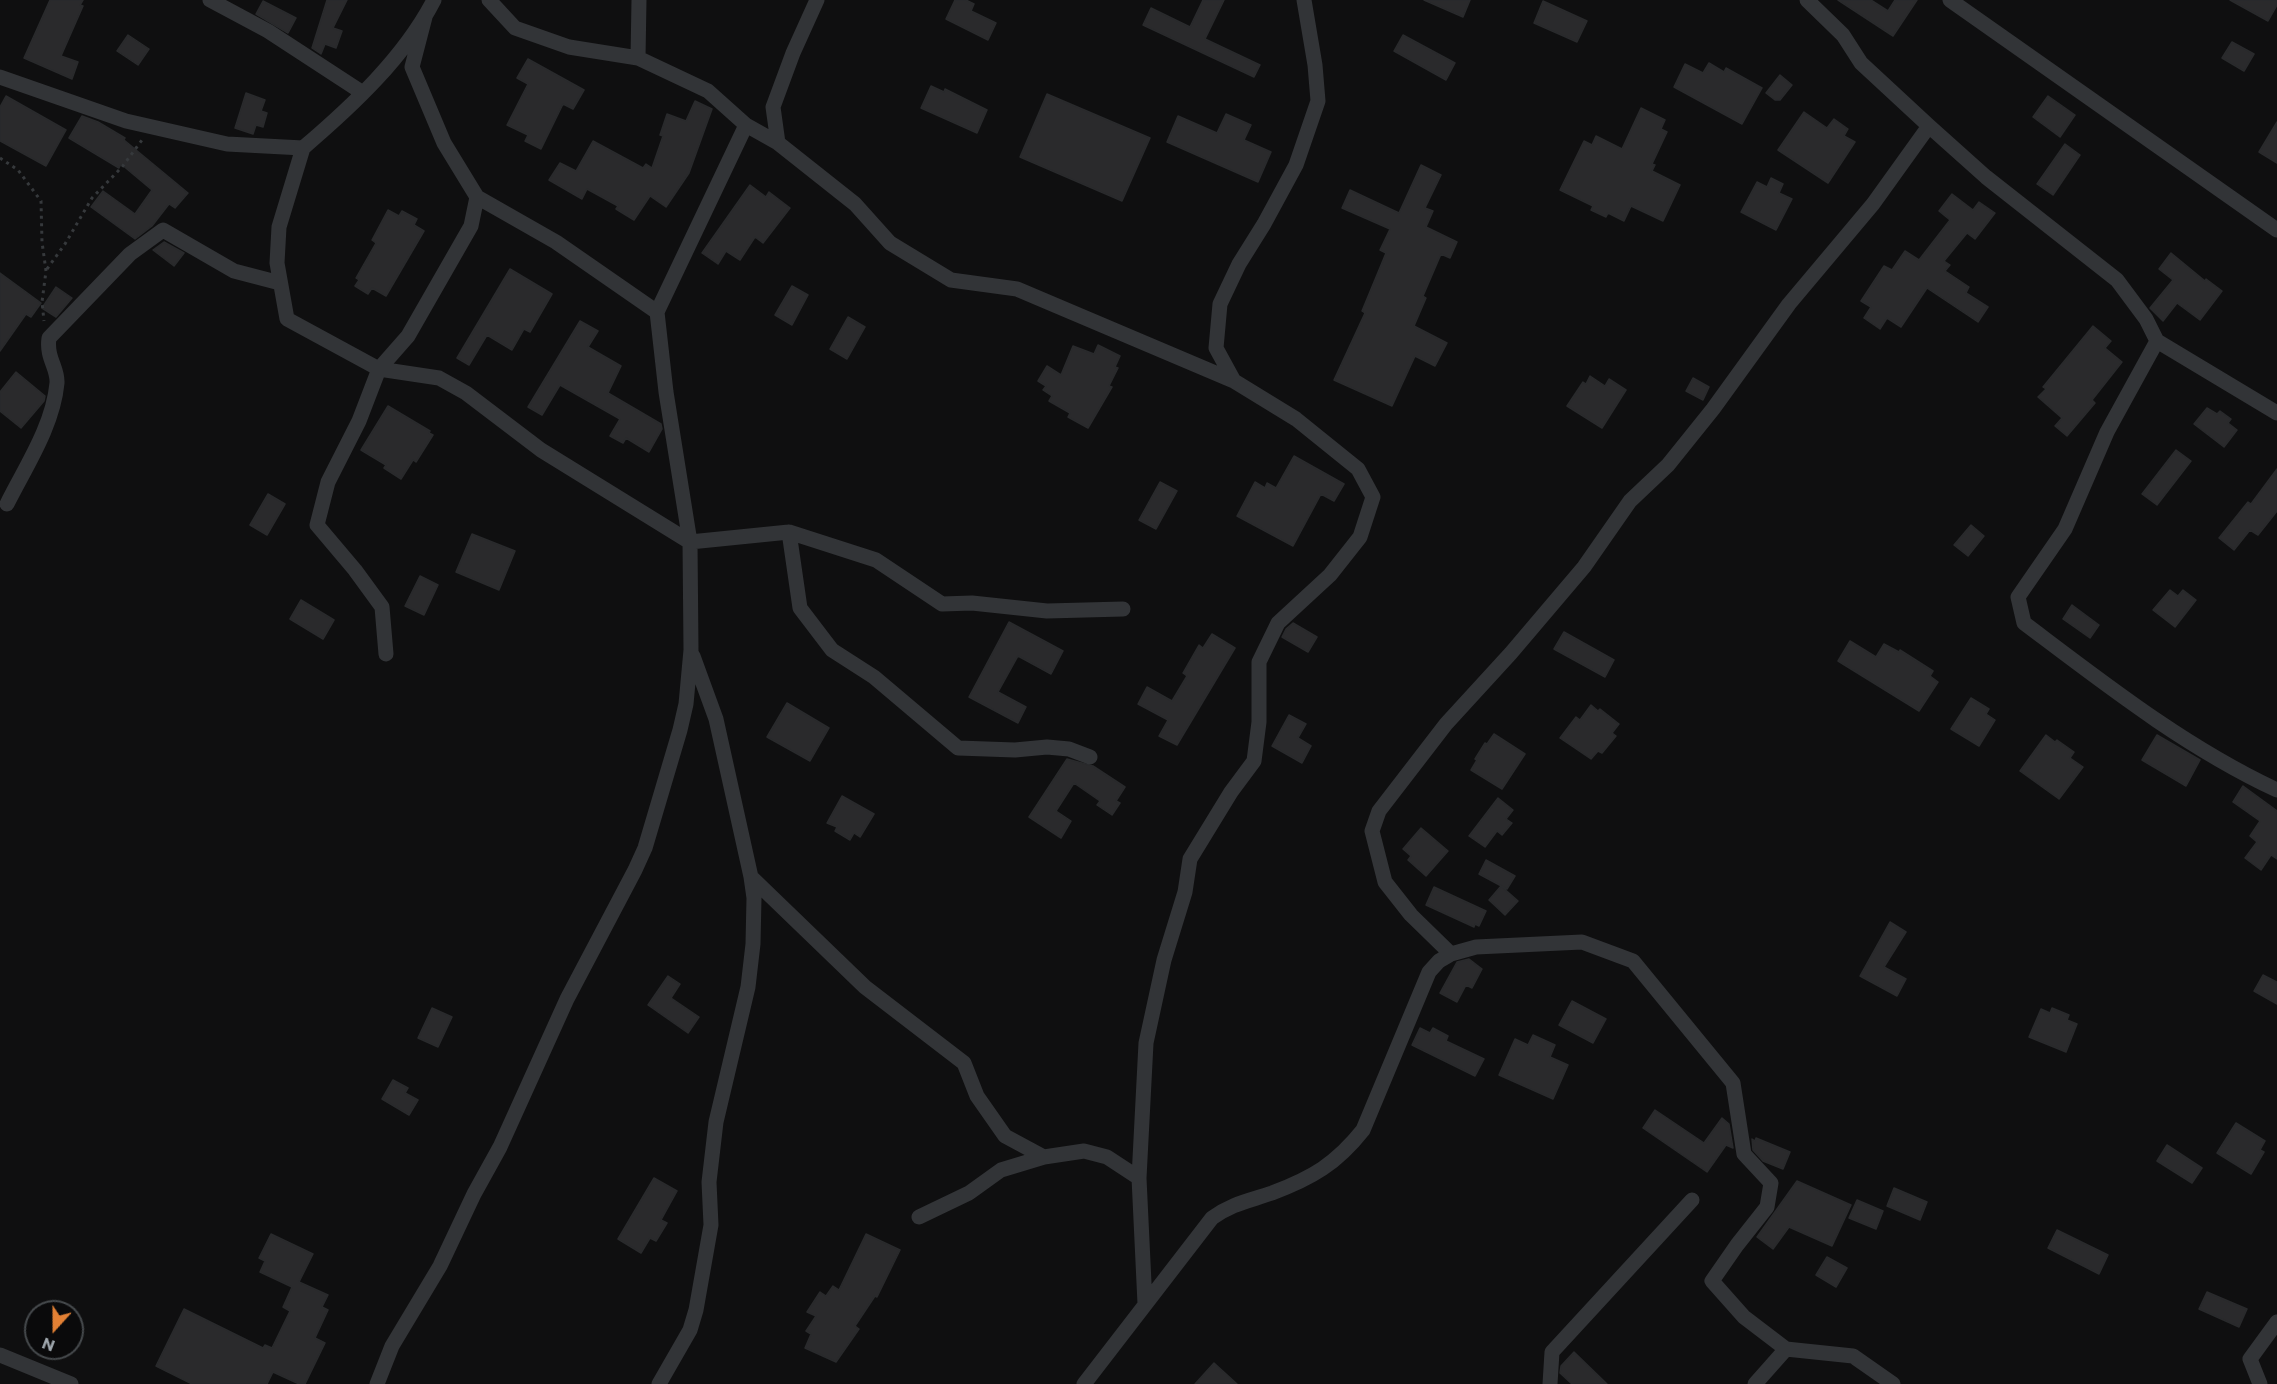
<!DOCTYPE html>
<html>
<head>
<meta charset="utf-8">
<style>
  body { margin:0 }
  #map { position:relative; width:2277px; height:1384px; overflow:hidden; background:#0f0f10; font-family:Commissioner,sans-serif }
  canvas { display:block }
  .north { position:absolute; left:24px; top:1300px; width:60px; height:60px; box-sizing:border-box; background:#0a0a0b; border:2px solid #464a4d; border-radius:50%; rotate:201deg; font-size:16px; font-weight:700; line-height:24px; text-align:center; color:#a1a9b0 }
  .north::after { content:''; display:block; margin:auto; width:21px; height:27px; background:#e28034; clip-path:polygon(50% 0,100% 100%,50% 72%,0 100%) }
</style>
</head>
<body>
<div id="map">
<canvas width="2277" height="1384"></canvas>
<div class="north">N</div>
</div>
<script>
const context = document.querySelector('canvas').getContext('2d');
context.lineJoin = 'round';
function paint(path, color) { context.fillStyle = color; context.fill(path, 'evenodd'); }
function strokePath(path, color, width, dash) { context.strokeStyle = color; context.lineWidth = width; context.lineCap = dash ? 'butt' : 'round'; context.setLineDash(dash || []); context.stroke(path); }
const building = new Path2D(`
  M 50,0 L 83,0 L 80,5 L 83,6 L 61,56 L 78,62 L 72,79 L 24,58 Z
  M 327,0 L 347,0 L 333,28 L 342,31 L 336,48 L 325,44 L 321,54 L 312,48 Z
  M 955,0 L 966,0 L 974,4 L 971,11 L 996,23 L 988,40 L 946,19 Z
  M 1203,0 L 1224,0 L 1205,39 L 1260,65 L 1254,77 L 1143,25 L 1151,8 L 1190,27 Z
  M 1424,0 L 1470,0 L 1463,17 Z
  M 1838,0 L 1871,0 L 1888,11 L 1895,0 L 1917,0 L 1893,36 Z
  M 2230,0 L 2277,0 L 2277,5 L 2268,21 Z
  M 263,1 L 296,18 L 288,33 L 256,14 Z
  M 1543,1 L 1587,21 L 1577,42 L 1534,23 Z
  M 128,35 L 149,49 L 138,65 L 117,51 Z
  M 1403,35 L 1455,63 L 1446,80 L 1394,51 Z
  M 2232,42 L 2254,54 L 2244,71 L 2222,58 Z
  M 528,59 L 584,90 L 573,109 L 563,104 L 541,149 L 525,141 L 528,135 L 507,125 L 528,84 L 517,78 Z
  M 1709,63 L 1724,72 L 1726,68 L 1762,88 L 1742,124 L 1674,87 L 1685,64 L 1703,73 Z
  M 1780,75 L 1792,85 L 1780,100 L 1775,100 L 1766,93 Z
  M 931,86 L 944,92 L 945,89 L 987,110 L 977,133 L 921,108 Z
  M 246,93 L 265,100 L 261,111 L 267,113 L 263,127 L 256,125 L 253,134 L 235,128 Z
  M 1047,94 L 1150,138 L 1122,201 L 1020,157 Z
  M 6,96 L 66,130 L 46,166 L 0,141 L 0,107 Z
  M 2048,96 L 2075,115 L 2060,137 L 2033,117 Z
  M 695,101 L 712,109 L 689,173 L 666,207 L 650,196 L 634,220 L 616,209 L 618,206 L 587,189 L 582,199 L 549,180 L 560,163 L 576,171 L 593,141 L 643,168 L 646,164 L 652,168 L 663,136 L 660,135 L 667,114 L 686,121 Z
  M 1641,108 L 1665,120 L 1661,129 L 1667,132 L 1652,164 L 1655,165 L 1652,171 L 1680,185 L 1663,221 L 1631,206 L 1624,221 L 1608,213 L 1606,217 L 1591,210 L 1593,206 L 1560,190 L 1584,141 L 1592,145 L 1596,136 L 1622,149 Z
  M 1804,112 L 1827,128 L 1834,119 L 1848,129 L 1844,136 L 1855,142 L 1828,183 L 1778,150 Z
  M 1226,114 L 1251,125 L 1244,140 L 1271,152 L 1258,182 L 1167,142 L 1178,116 L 1217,133 Z
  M 82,116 L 98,122 L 125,138 L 124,140 L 188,193 L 175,208 L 169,204 L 152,226 L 135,239 L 91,207 L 103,191 L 135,214 L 152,190 L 121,164 L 119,168 L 69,138 Z
  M 2277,122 L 2277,163 L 2259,152 Z
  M 2065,144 L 2080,155 L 2053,195 L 2037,184 Z
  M 1421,165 L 1441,175 L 1425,208 L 1433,211 L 1426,227 L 1457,242 L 1450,258 L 1441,254 L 1423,296 L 1426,298 L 1414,326 L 1447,343 L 1435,366 L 1415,356 L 1392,406 L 1334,380 L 1365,313 L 1362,311 L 1386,253 L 1380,250 L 1390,229 L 1342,208 L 1350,190 L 1399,213 Z
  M 1771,178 L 1783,184 L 1779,193 L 1792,199 L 1776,230 L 1741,212 L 1757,182 L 1767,187 Z
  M 750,185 L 766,197 L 769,192 L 790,208 L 763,243 L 755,237 L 740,260 L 726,251 L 718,264 L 702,253 Z
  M 1952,194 L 1973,210 L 1979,202 L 1995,213 L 1975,239 L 1967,233 L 1944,261 L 1950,265 L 1945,271 L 1969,287 L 1966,293 L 1988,307 L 1978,322 L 1927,288 L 1901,327 L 1887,318 L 1880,329 L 1864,318 L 1871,307 L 1861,301 L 1884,266 L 1892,270 L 1905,251 L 1919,260 L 1950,220 L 1939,211 Z
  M 388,210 L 399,216 L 402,211 L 417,219 L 414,225 L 424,231 L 386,296 L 372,288 L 368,294 L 355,286 L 359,280 L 356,278 L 376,243 L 372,240 Z
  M 164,242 L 184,253 L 174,266 L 153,250 Z
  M 2171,253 L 2205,281 L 2206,279 L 2222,291 L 2200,320 L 2177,303 L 2163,321 L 2150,308 L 2173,280 L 2159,269 Z
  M 510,269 L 552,294 L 530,332 L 524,329 L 512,350 L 487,335 L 469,365 L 457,358 Z
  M 0,273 L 41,303 L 31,317 L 26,314 L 0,351 Z
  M 792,286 L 808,295 L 792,325 L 775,315 Z
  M 56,287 L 72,298 L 56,317 L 42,308 Z
  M 848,317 L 865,327 L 847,359 L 830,349 Z
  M 580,321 L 598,331 L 588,347 L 621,366 L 608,393 L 661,424 L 662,429 L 649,452 L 626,438 L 623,443 L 610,436 L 620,419 L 560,385 L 542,415 L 528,407 Z
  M 2093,326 L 2111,341 L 2105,348 L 2122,362 L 2092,400 L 2095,403 L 2067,436 L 2055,426 L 2062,418 L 2038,397 L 2046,389 L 2043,387 Z
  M 1098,345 L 1120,356 L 1115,367 L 1118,368 L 1109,386 L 1112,387 L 1088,428 L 1068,417 L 1070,413 L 1049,401 L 1052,396 L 1043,390 L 1046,386 L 1038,381 L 1047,366 L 1061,375 L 1073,346 L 1094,354 Z
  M 16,372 L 45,396 L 44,401 L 21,428 L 0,411 L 0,392 Z
  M 1590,376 L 1605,386 L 1609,379 L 1626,390 L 1602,428 L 1567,406 L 1583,382 L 1586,384 Z
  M 1693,378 L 1709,387 L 1703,400 L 1686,391 Z
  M 388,406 L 430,431 L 429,433 L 433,435 L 416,462 L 413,460 L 401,479 L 384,468 L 386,465 L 361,450 Z
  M 2207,408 L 2217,414 L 2220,411 L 2231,419 L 2228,423 L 2237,430 L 2224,447 L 2194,424 Z
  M 2176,450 L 2191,461 L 2157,505 L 2142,494 Z
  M 1294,456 L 1344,484 L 1334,501 L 1321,494 L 1293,546 L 1237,516 L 1255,482 L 1265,488 L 1267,483 L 1276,488 Z
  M 2277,469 L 2277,511 L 2258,535 L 2250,530 L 2234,550 L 2219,538 L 2248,502 L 2251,504 Z
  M 1160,482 L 1177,491 L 1156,529 L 1139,520 Z
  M 268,494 L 285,504 L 267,535 L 250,525 Z
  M 1971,525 L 1984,536 L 1968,556 L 1954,545 Z
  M 472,534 L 515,551 L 499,590 L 456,572 Z
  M 420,576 L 438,585 L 424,615 L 405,606 Z
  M 2170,590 L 2178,596 L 2183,590 L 2196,600 L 2175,627 L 2153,610 Z
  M 301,600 L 334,620 L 323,639 L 290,619 Z
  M 2072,605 L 2099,625 L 2090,638 L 2063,619 Z
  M 1009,622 L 1063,651 L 1051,674 L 1018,656 L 998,692 L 1026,707 L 1018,723 L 969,697 Z
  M 1293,623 L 1317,637 L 1308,652 L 1282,637 L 1286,629 Z
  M 1564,632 L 1614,660 L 1605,677 L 1554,649 Z
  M 1212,634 L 1235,648 L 1177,745 L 1159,736 L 1168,720 L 1138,704 L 1147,687 L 1172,701 L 1187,676 L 1183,673 L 1199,645 L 1203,648 Z
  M 1850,641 L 1876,657 L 1884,644 L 1899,652 L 1900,650 L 1933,671 L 1930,676 L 1938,682 L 1919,711 L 1838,661 Z
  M 1971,698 L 1989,709 L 1986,714 L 1995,720 L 1979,746 L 1951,729 Z
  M 787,703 L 829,728 L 810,761 L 767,737 Z
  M 1591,705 L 1598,711 L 1600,709 L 1619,724 L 1612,733 L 1616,736 L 1602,753 L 1598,751 L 1591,759 L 1560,738 L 1576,717 L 1580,720 Z
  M 1289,715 L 1306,724 L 1298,738 L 1311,746 L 1302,763 L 1272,746 Z
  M 1494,734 L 1525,754 L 1502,789 L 1471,770 L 1477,760 L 1475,759 L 1485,743 L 1487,744 Z
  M 2046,735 L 2055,742 L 2057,740 L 2074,752 L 2070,758 L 2083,767 L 2059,799 L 2020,771 Z
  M 2157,735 L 2200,760 L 2186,786 L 2142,760 Z
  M 1067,759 L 1093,766 L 1125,787 L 1116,801 L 1120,803 L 1112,815 L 1097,805 L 1100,801 L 1074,783 L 1056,811 L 1071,821 L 1061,838 L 1029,817 Z
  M 2243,786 L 2277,811 L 2277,859 L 2271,855 L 2261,870 L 2245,858 L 2257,842 L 2250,836 L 2260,821 L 2233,802 Z
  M 842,796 L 874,814 L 860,837 L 854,833 L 850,840 L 835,831 L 837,827 L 827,823 Z
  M 1498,798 L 1513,810 L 1506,819 L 1512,823 L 1502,835 L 1497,831 L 1485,847 L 1469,836 Z
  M 1421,828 L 1448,851 L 1426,876 L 1408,860 L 1411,856 L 1403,849 Z
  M 1486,860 L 1515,876 L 1507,889 L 1479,874 Z
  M 1501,886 L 1518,901 L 1505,915 L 1489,900 Z
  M 1434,887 L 1486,911 L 1479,926 L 1475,924 L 1474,927 L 1426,905 Z
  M 1890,922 L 1906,932 L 1884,967 L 1906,979 L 1897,996 L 1860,976 Z
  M 1469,959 L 1482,969 L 1472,988 L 1466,985 L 1457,1002 L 1440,993 L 1457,962 Z
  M 2263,975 L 2277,982 L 2277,1004 L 2254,991 Z
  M 668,976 L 680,984 L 671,998 L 699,1017 L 688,1033 L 648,1005 Z
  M 1572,1001 L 1606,1019 L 1593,1043 L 1559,1025 Z
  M 432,1008 L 452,1017 L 438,1047 L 418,1038 Z
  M 2052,1008 L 2069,1015 L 2067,1020 L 2077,1024 L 2066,1052 L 2029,1037 L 2041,1009 L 2050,1013 Z
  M 1420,1028 L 1430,1033 L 1433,1028 L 1448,1036 L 1446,1041 L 1484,1059 L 1475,1076 L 1412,1045 Z
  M 1533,1035 L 1555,1045 L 1550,1057 L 1568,1065 L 1553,1099 L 1499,1075 L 1515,1039 L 1528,1045 Z
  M 393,1080 L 408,1088 L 405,1093 L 418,1100 L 409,1115 L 382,1099 Z
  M 1655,1110 L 1704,1143 L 1722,1118 L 1729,1124 L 1733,1148 L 1726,1145 L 1707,1172 L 1643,1128 Z
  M 2236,1123 L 2265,1141 L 2260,1150 L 2264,1152 L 2251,1174 L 2217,1153 Z
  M 1756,1138 L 1790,1152 L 1783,1169 L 1763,1161 L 1753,1150 L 1752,1139 L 1755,1141 Z
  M 2167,1145 L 2202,1168 L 2192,1183 L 2157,1161 Z
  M 654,1178 L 677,1191 L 661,1220 L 667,1223 L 656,1241 L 650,1238 L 641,1253 L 618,1239 Z
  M 1797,1181 L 1851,1205 L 1832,1246 L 1789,1227 L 1773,1249 L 1757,1237 Z
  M 1894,1188 L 1927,1202 L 1920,1220 L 1887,1206 Z
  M 1857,1200 L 1883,1211 L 1876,1229 L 1849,1218 Z
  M 2057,1230 L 2108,1255 L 2099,1274 L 2048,1248 Z
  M 271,1234 L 313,1254 L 299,1282 L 328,1295 L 322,1307 L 328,1310 L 315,1338 L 325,1343 L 305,1384 L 299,1384 L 273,1372 L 267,1384 L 192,1384 L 156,1366 L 184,1309 L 263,1348 L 265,1345 L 272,1348 L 290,1311 L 283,1307 L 292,1287 L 260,1272 L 265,1261 L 259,1258 Z
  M 866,1234 L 900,1250 L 877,1297 L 875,1296 L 855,1326 L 859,1329 L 836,1362 L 805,1348 L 811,1334 L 806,1331 L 816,1316 L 807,1312 L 820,1292 L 826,1296 L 833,1286 L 839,1290 Z
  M 1827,1257 L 1847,1268 L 1836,1287 L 1816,1275 Z
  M 2207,1292 L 2247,1309 L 2239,1327 L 2199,1309 Z
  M 1574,1352 L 1607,1384 L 1572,1384 L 1560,1373 L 1561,1366 Z
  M 1214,1363 L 1237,1384 L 1195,1384 Z`);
paint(building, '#2a2a2c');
strokePath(building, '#292a2c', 1.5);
strokePath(new Path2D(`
  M 0,158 L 18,170 L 41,201 L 42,242 L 46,271 L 42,302 L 44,321
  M 47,269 L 65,244 L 92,198 L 122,167 L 142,140`), '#36393c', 3, [3, 4.5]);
strokePath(new Path2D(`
  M 210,0 L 268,31 L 363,93
  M 489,0 L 515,28 L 569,47 L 638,58
  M 1807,0 L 1843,35 L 1861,63 L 1929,126 L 1986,177 L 2117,280 L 2146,319 L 2157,341 L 2277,413
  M 1950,0 L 2277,230
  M 0,77 L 126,121 L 227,144 L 303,148 L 279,227 L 277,263 L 287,319 L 379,369 L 439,378 L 466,393 L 541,450 L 690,542 L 789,532 L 876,560 L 942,604 L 972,603 L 1047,611 L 1123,609
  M 746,125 L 778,143 L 855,204 L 890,243 L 951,280 L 1017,289 L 1234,381
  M 778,143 L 773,107 L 793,53 L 817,0
  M 303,148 C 352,106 404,58 434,0
  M 477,197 L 556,242 L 657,312
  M 2157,341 L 2107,432 L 2065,529 L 2018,597 L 2024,623 C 2105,684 2185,747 2277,790
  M 7,504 C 26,466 53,426 57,383 C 58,368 46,358 49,338 L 130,254 L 163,230 L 234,271 L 280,283
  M 789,532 L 800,608 L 832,650 L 874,677 L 958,748 L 1015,750 L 1047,747 L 1069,749 L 1090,757
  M 386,654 L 382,607 L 355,570 L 317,525 L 328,482 L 359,421 L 379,369 L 408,336 L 471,226 L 477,197 L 444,143 L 412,67 L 425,17
  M 751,877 L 865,987 L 964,1063 L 977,1096 L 1005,1136 L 1044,1157 L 1084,1151 L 1107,1157 L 1139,1178
  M 1451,954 L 1411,915 L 1385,882 L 1372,831 L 1379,811 L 1446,724 L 1511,653 L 1584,567 L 1630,501 L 1668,465 L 1713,409 L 1789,304 L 1873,204 L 1929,126
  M 919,1217 L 969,1193 L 1001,1170 L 1044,1157
  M 1145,1304 L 1139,1178 L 1146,1043 L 1164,960 L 1185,892 L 1190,859 L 1231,792 L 1254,761 L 1259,722 L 1259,662 L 1278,623 L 1330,575 L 1360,537 L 1373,497 L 1358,469 L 1296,419 L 1234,381 L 1216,348 L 1220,304 L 1239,264 L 1264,224 L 1296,165 L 1318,101 L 1315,65 L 1304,0
  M 0,1355 L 71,1384
  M 377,1384 L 392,1346 L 440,1266 L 474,1194 L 500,1147 L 567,999 L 635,870 L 645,848 L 680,730 L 686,704 L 691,650 L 690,542 L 666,392 L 657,312 L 746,125 L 708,91 L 638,58 L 639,0
  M 659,1384 L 690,1330 L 696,1310 L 711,1225 L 709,1182 L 716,1122 L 748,987 L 753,944 L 754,898 L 751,877 L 716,719 L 693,656
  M 1084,1384 L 1212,1218 C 1233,1203 1249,1201 1272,1193 C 1312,1178 1336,1164 1363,1130 L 1429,972 L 1439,961 L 1451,954 L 1476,947 L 1582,942 L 1633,961 L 1733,1083 L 1744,1154 L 1771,1183 L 1767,1207 L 1737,1245 L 1712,1281 L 1744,1317 L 1786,1349
  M 1550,1384 L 1552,1352 L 1692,1200
  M 1755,1384 L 1786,1349 L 1853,1356 L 1893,1384
  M 2260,1384 L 2250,1359 L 2277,1322`), '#323437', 15);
</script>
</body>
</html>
